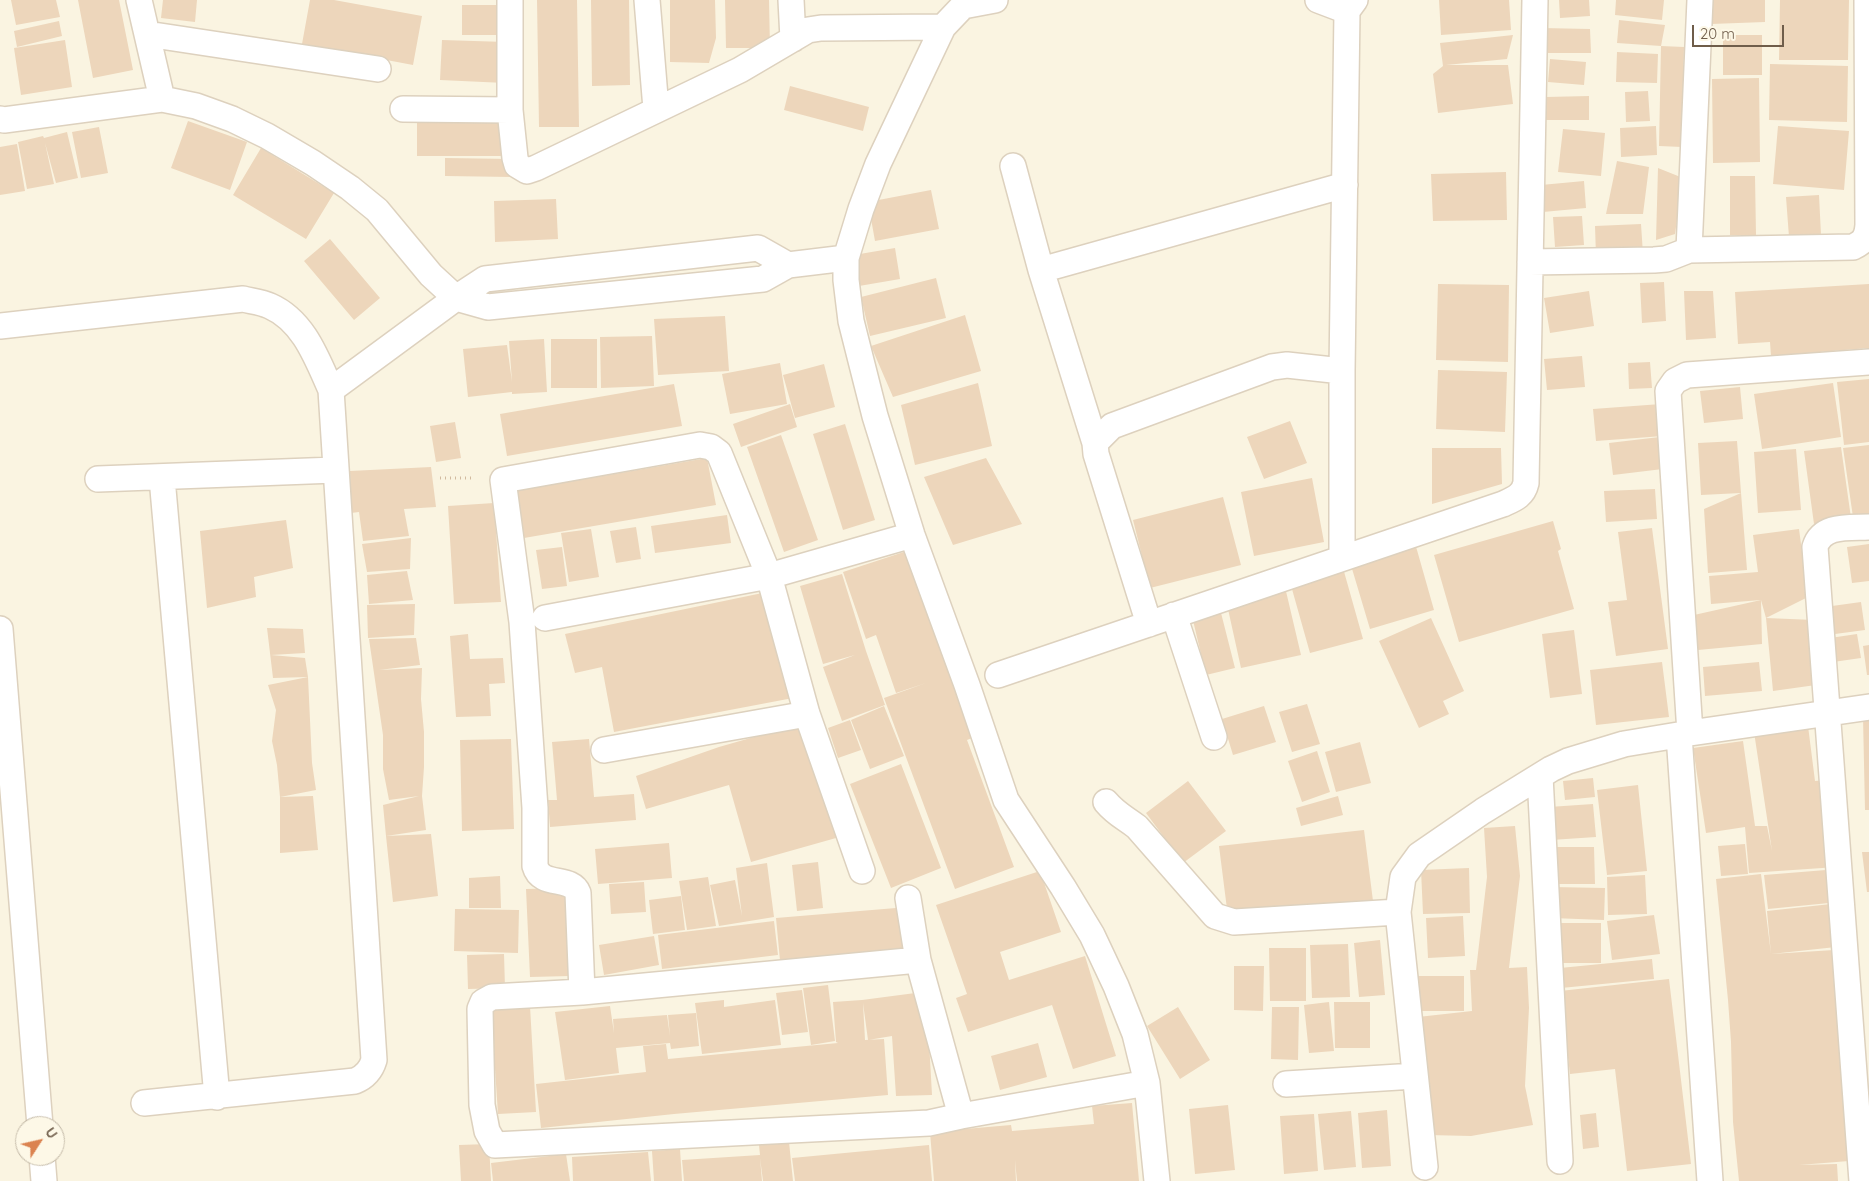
<!DOCTYPE html>
<html>
<head>
<meta charset="utf-8">
<style>
  body { margin:0 }
  #map { position:relative; width:1869px; height:1181px; overflow:hidden; background:#faf4e1; font-family:Quicksand,sans-serif }
  canvas { display:block }
  .north { position:absolute; left:15px; top:1116px; width:50px; height:50px; box-sizing:border-box; background:#fdf8e7; border:1px solid #c4baa8; border-radius:50%; rotate:55deg; font-size:14px; font-weight:700; line-height:20px; text-align:center; color:#6f5d4a }
  .north::after { content:''; display:block; margin:auto; width:18px; height:22px; background:#db8350; clip-path:polygon(50% 0,100% 100%,50% 72%,0 100%) }
  .scale { position:absolute; left:1692px; top:25px; width:92px; height:22px; box-sizing:border-box; border:2px solid #6f5d4a; border-top:0; padding-left:6px; font-size:15px; line-height:18px; white-space:nowrap; color:#6f5d4a; -webkit-text-stroke:4px #fdf8e7; paint-order:stroke }
</style>
</head>
<body>
<div id="map">
<canvas width="1869" height="1181"></canvas>
<div class="north">U</div>
<div class="scale">20 m</div>
</div>
<script>
const context = document.querySelector('canvas').getContext('2d');
context.lineJoin = 'round';
function paint(path, color) { context.fillStyle = color; context.fill(path, 'evenodd'); }
function strokePath(path, color, width, dash) { context.strokeStyle = color; context.lineWidth = width; context.lineCap = dash ? 'butt' : 'round'; context.setLineDash(dash || []); context.stroke(path); }
paint(new Path2D(`
  M 11,0 L 56,0 L 60,17 L 16,25 Z
  M 78,0 L 119,0 L 133,70 L 93,78 Z
  M 163,0 L 197,0 L 195,22 L 161,18 Z
  M 310,0 L 334,0 L 422,16 L 413,65 L 302,44 Z
  M 537,0 L 577,0 L 579,127 L 539,127 Z
  M 591,0 L 629,0 L 630,85 L 592,86 Z
  M 670,0 L 715,0 L 716,38 L 709,63 L 670,62 Z
  M 725,0 L 769,0 L 770,48 L 726,48 Z
  M 1439,0 L 1509,0 L 1511,30 L 1441,35 Z
  M 1559,0 L 1589,0 L 1590,16 L 1560,18 Z
  M 1616,0 L 1664,0 L 1662,20 L 1615,15 Z
  M 1710,0 L 1765,0 L 1765,22 L 1711,24 Z
  M 1780,0 L 1849,0 L 1848,60 L 1779,60 Z
  M 462,5 L 498,5 L 498,35 L 462,35 Z
  M 1619,20 L 1665,25 L 1661,46 L 1684,47 L 1682,147 L 1659,146 L 1661,46 L 1617,43 Z
  M 59,21 L 62,36 L 17,47 L 14,31 Z
  M 1542,28 L 1590,29 L 1591,53 L 1542,53 Z
  M 1513,35 L 1507,59 L 1446,65 L 1508,65 L 1513,104 L 1438,113 L 1433,74 L 1443,66 L 1440,43 Z
  M 1723,35 L 1762,35 L 1762,75 L 1723,75 Z
  M 65,40 L 72,87 L 21,95 L 14,48 Z
  M 442,40 L 506,42 L 505,83 L 440,80 Z
  M 1617,52 L 1658,54 L 1657,83 L 1616,82 Z
  M 1550,59 L 1586,62 L 1584,85 L 1548,82 Z
  M 1770,64 L 1848,66 L 1847,122 L 1769,120 Z
  M 1759,78 L 1760,162 L 1713,163 L 1712,79 Z
  M 790,86 L 869,107 L 863,131 L 784,110 Z
  M 1648,91 L 1650,121 L 1626,122 L 1625,92 Z
  M 1589,96 L 1589,120 L 1546,120 L 1546,97 Z
  M 188,121 L 247,142 L 230,190 L 171,168 Z
  M 417,122 L 508,123 L 508,156 L 417,156 Z
  M 1656,126 L 1657,155 L 1621,157 L 1620,128 Z
  M 1778,126 L 1849,131 L 1844,190 L 1773,184 Z
  M 99,127 L 108,173 L 81,178 L 72,132 Z
  M 1563,129 L 1605,133 L 1601,176 L 1558,172 Z
  M 67,132 L 78,178 L 56,183 L 45,143 L 54,184 L 27,189 L 18,142 L 43,136 L 44,138 Z
  M 17,144 L 25,191 L 0,195 L 0,147 Z
  M 261,148 L 334,193 L 306,239 L 233,195 Z
  M 445,158 L 512,159 L 512,177 L 445,176 Z
  M 1617,161 L 1649,167 L 1643,214 L 1606,214 Z
  M 1658,168 L 1683,178 L 1675,234 L 1656,240 Z
  M 1506,172 L 1507,220 L 1433,221 L 1431,174 Z
  M 1730,176 L 1755,176 L 1756,235 L 1730,235 Z
  M 1584,181 L 1586,208 L 1543,212 L 1541,185 Z
  M 931,190 L 939,229 L 875,241 L 868,202 Z
  M 1819,195 L 1821,235 L 1789,237 L 1786,197 Z
  M 556,199 L 558,239 L 495,242 L 494,201 Z
  M 1582,216 L 1584,245 L 1555,247 L 1553,217 Z
  M 1641,224 L 1643,254 L 1596,256 L 1595,226 Z
  M 330,239 L 380,298 L 354,320 L 304,261 Z
  M 895,248 L 900,279 L 859,286 L 854,255 Z
  M 936,278 L 946,318 L 870,336 L 861,297 Z
  M 1664,282 L 1666,321 L 1642,323 L 1640,283 Z
  M 1438,284 L 1509,285 L 1508,362 L 1436,360 Z
  M 1869,284 L 1869,348 L 1771,356 L 1770,342 L 1738,344 L 1735,292 Z
  M 1589,291 L 1594,326 L 1550,333 L 1544,298 Z
  M 1684,291 L 1713,291 L 1716,338 L 1686,340 Z
  M 965,315 L 981,371 L 893,397 L 871,346 Z
  M 725,316 L 729,371 L 658,375 L 654,319 Z
  M 652,336 L 654,386 L 601,388 L 600,337 Z
  M 544,339 L 547,392 L 512,394 L 512,392 L 468,397 L 463,349 L 507,345 L 512,382 L 509,341 Z
  M 551,339 L 597,339 L 597,388 L 551,388 Z
  M 1582,356 L 1585,387 L 1547,390 L 1544,359 Z
  M 1650,362 L 1652,388 L 1629,389 L 1628,363 Z
  M 780,363 L 787,404 L 730,414 L 722,374 Z
  M 824,364 L 835,407 L 795,418 L 783,375 Z
  M 1438,370 L 1507,372 L 1505,432 L 1436,429 Z
  M 1869,379 L 1869,442 L 1844,445 L 1837,382 Z
  M 978,383 L 992,446 L 915,465 L 901,405 Z
  M 1833,383 L 1841,437 L 1762,449 L 1754,394 Z
  M 674,384 L 682,426 L 507,456 L 500,414 Z
  M 1740,387 L 1743,419 L 1704,423 L 1700,391 Z
  M 790,404 L 797,427 L 741,447 L 733,424 Z
  M 1661,404 L 1663,436 L 1596,441 L 1593,409 Z
  M 1290,421 L 1307,463 L 1264,479 L 1247,437 Z
  M 455,422 L 461,458 L 436,462 L 430,426 Z
  M 845,424 L 875,520 L 843,530 L 813,434 Z
  M 781,435 L 818,540 L 784,552 L 747,447 Z
  M 1668,436 L 1671,468 L 1613,475 L 1609,443 Z
  M 1737,441 L 1747,570 L 1708,573 L 1704,509 L 1741,493 L 1701,495 L 1698,443 Z
  M 1869,445 L 1869,515 L 1853,517 L 1843,448 Z
  M 1841,447 L 1851,518 L 1814,524 L 1804,451 Z
  M 1432,448 L 1501,448 L 1502,484 L 1432,504 Z
  M 1796,449 L 1801,510 L 1758,513 L 1754,452 Z
  M 707,458 L 716,505 L 524,538 L 515,491 Z
  M 986,458 L 1022,524 L 953,545 L 924,477 Z
  M 431,467 L 436,507 L 404,509 L 409,536 L 363,541 L 359,512 L 351,513 L 350,471 Z
  M 1312,478 L 1324,542 L 1254,556 L 1241,492 Z
  M 1655,489 L 1657,519 L 1606,522 L 1604,491 Z
  M 1223,497 L 1241,565 L 1150,588 L 1133,520 Z
  M 494,503 L 501,602 L 454,604 L 448,506 Z
  M 727,515 L 731,543 L 655,553 L 651,526 Z
  M 286,520 L 293,568 L 254,577 L 256,597 L 207,608 L 200,531 Z
  M 1553,521 L 1561,549 L 1558,551 L 1574,609 L 1459,642 L 1434,555 Z
  M 636,527 L 641,559 L 616,563 L 610,531 Z
  M 1652,528 L 1668,649 L 1616,656 L 1608,602 L 1627,600 L 1618,532 Z
  M 591,529 L 599,577 L 569,582 L 561,533 Z
  M 1799,529 L 1808,597 L 1766,618 L 1761,600 L 1762,644 L 1698,650 L 1694,615 L 1761,600 L 1711,604 L 1709,576 L 1758,572 L 1753,535 Z
  M 411,538 L 410,569 L 367,572 L 362,544 Z
  M 1415,543 L 1434,610 L 1370,629 L 1350,562 Z
  M 1869,544 L 1869,581 L 1852,583 L 1847,547 Z
  M 562,547 L 567,586 L 542,589 L 536,550 Z
  M 916,548 L 982,734 L 967,740 L 1014,867 L 955,889 L 884,698 L 926,683 L 896,693 L 876,635 L 866,639 L 843,572 Z
  M 1343,568 L 1363,639 L 1310,653 L 1290,582 Z
  M 407,571 L 413,600 L 369,604 L 367,575 Z
  M 842,574 L 866,651 L 885,705 L 842,721 L 823,667 L 855,655 L 823,664 L 800,586 Z
  M 1285,587 L 1301,655 L 1241,668 L 1226,600 Z
  M 772,591 L 793,698 L 614,732 L 602,667 L 575,673 L 565,634 Z
  M 1861,602 L 1865,630 L 1835,634 L 1832,606 Z
  M 415,604 L 414,635 L 368,638 L 367,605 Z
  M 1219,605 L 1235,668 L 1206,675 L 1191,612 Z
  M 1431,618 L 1464,691 L 1443,701 L 1449,714 L 1419,728 L 1379,641 Z
  M 1766,618 L 1814,620 L 1823,684 L 1773,691 Z
  M 267,628 L 303,629 L 305,653 L 271,655 L 305,658 L 308,677 L 312,763 L 316,790 L 280,797 L 277,765 L 272,741 L 276,710 L 268,685 L 308,677 L 273,678 Z
  M 1574,630 L 1582,694 L 1550,698 L 1542,634 Z
  M 468,634 L 470,659 L 503,658 L 505,683 L 489,684 L 491,716 L 456,717 L 450,636 Z
  M 1857,634 L 1861,658 L 1833,662 L 1830,638 Z
  M 416,638 L 420,665 L 379,670 L 422,668 L 421,699 L 424,732 L 424,767 L 422,796 L 426,830 L 386,836 L 431,834 L 438,896 L 393,902 L 386,836 L 383,805 L 419,796 L 389,800 L 383,769 L 383,735 L 369,639 Z
  M 1869,645 L 1869,675 L 1867,675 L 1863,646 Z
  M 1662,662 L 1669,717 L 1596,725 L 1590,670 Z
  M 1759,662 L 1762,691 L 1705,696 L 1703,667 Z
  M 1307,704 L 1320,744 L 1292,752 L 1279,712 Z
  M 884,706 L 904,756 L 870,769 L 851,720 Z
  M 1264,706 L 1276,742 L 1233,755 L 1222,719 Z
  M 1863,717 L 1869,717 L 1869,810 L 1865,810 Z
  M 850,720 L 861,750 L 838,758 L 828,728 Z
  M 803,723 L 836,838 L 751,862 L 729,785 L 646,809 L 636,776 L 719,747 Z
  M 1808,726 L 1815,781 L 1826,780 L 1837,867 L 1749,873 L 1745,827 L 1706,833 L 1693,748 L 1743,741 L 1755,826 L 1767,826 L 1772,851 L 1754,732 Z
  M 511,739 L 514,829 L 462,831 L 460,740 Z
  M 589,739 L 594,797 L 634,794 L 636,820 L 550,827 L 548,800 L 557,800 L 552,742 Z
  M 1360,742 L 1371,783 L 1336,792 L 1325,752 Z
  M 1317,751 L 1330,792 L 1302,802 L 1288,761 Z
  M 901,764 L 941,868 L 891,888 L 850,784 Z
  M 1593,778 L 1595,797 L 1565,800 L 1563,781 Z
  M 1188,781 L 1226,831 L 1183,863 L 1146,813 Z
  M 1638,785 L 1647,871 L 1607,875 L 1597,790 Z
  M 313,796 L 318,850 L 280,853 L 280,797 Z
  M 1338,796 L 1343,815 L 1301,826 L 1296,808 Z
  M 1593,804 L 1596,837 L 1551,840 L 1549,807 Z
  M 1515,826 L 1520,876 L 1509,968 L 1527,967 L 1529,1008 L 1525,1086 L 1533,1125 L 1471,1136 L 1428,1135 L 1418,1017 L 1472,1011 L 1470,970 L 1476,970 L 1487,877 L 1484,828 Z
  M 1364,830 L 1373,901 L 1228,917 L 1219,846 Z
  M 669,843 L 672,878 L 598,884 L 595,849 Z
  M 1745,844 L 1748,874 L 1721,876 L 1718,846 Z
  M 1551,847 L 1594,847 L 1595,884 L 1552,884 Z
  M 1862,852 L 1869,852 L 1869,892 L 1867,892 Z
  M 818,862 L 823,908 L 797,911 L 792,865 Z
  M 767,863 L 774,917 L 719,926 L 710,885 L 735,880 L 742,916 L 736,868 Z
  M 1469,868 L 1470,913 L 1423,914 L 1421,870 Z
  M 1826,870 L 1829,903 L 1768,909 L 1764,875 Z
  M 1040,871 L 1061,932 L 1000,952 L 1009,980 L 1085,956 L 1116,1056 L 1073,1069 L 1052,1005 L 968,1032 L 956,998 L 967,994 L 936,905 Z
  M 1761,874 L 1771,954 L 1834,950 L 1849,1161 L 1799,1165 L 1837,1164 L 1838,1181 L 1739,1181 L 1733,1122 L 1731,1042 L 1728,1000 L 1716,879 Z
  M 1645,875 L 1647,914 L 1608,915 L 1607,877 Z
  M 500,876 L 501,908 L 469,908 L 469,878 Z
  M 708,877 L 716,926 L 687,930 L 679,881 Z
  M 644,882 L 646,912 L 611,914 L 609,884 Z
  M 1552,887 L 1605,888 L 1604,920 L 1552,918 Z
  M 566,888 L 570,976 L 530,977 L 526,889 Z
  M 681,896 L 685,930 L 653,934 L 649,900 Z
  M 1831,904 L 1836,947 L 1771,954 L 1767,911 Z
  M 908,907 L 912,952 L 781,971 L 776,918 Z
  M 455,909 L 519,910 L 518,953 L 454,951 Z
  M 1654,915 L 1660,954 L 1612,960 L 1607,921 Z
  M 1463,916 L 1465,956 L 1428,958 L 1426,918 Z
  M 774,921 L 778,955 L 662,969 L 658,935 Z
  M 1559,923 L 1601,923 L 1601,963 L 1559,963 Z
  M 654,936 L 659,965 L 604,975 L 599,945 Z
  M 1380,940 L 1385,995 L 1359,997 L 1354,943 Z
  M 1348,944 L 1350,997 L 1312,998 L 1310,945 Z
  M 1269,948 L 1306,948 L 1306,1001 L 1270,1001 Z
  M 504,954 L 505,988 L 468,989 L 467,955 Z
  M 1652,959 L 1654,979 L 1561,988 L 1560,968 Z
  M 1234,966 L 1264,966 L 1263,1011 L 1234,1010 Z
  M 1416,976 L 1464,976 L 1464,1011 L 1416,1011 Z
  M 1669,979 L 1691,1164 L 1627,1171 L 1615,1069 L 1570,1074 L 1560,991 Z
  M 828,985 L 835,1041 L 811,1045 L 803,988 Z
  M 802,990 L 808,1032 L 782,1035 L 776,993 Z
  M 923,992 L 929,1041 L 932,1095 L 896,1096 L 892,1036 L 868,1040 L 863,1003 L 865,1040 L 884,1039 L 888,1095 L 674,1114 L 541,1128 L 536,1084 L 646,1072 L 643,1046 L 666,1044 L 668,1059 L 838,1043 L 836,1042 L 833,1002 L 862,1000 Z
  M 724,1000 L 724,1007 L 775,1000 L 781,1045 L 702,1054 L 695,1003 Z
  M 1329,1002 L 1334,1051 L 1309,1053 L 1304,1005 Z
  M 1334,1002 L 1370,1002 L 1370,1048 L 1335,1048 Z
  M 530,1006 L 536,1112 L 498,1114 L 491,1008 Z
  M 610,1006 L 614,1033 L 613,1019 L 667,1015 L 670,1036 L 668,1015 L 696,1013 L 699,1046 L 671,1049 L 670,1043 L 616,1048 L 619,1073 L 565,1080 L 555,1012 Z
  M 1178,1007 L 1210,1060 L 1180,1079 L 1147,1026 Z
  M 1272,1007 L 1299,1007 L 1298,1060 L 1271,1059 Z
  M 1038,1043 L 1047,1077 L 1000,1090 L 991,1056 Z
  M 1132,1103 L 1139,1181 L 1017,1181 L 1015,1160 L 1016,1181 L 934,1181 L 930,1132 L 1011,1125 L 1012,1131 L 1094,1124 L 1092,1106 Z
  M 1228,1105 L 1235,1170 L 1195,1174 L 1189,1109 Z
  M 1387,1110 L 1391,1166 L 1362,1168 L 1358,1113 Z
  M 1351,1111 L 1356,1167 L 1324,1170 L 1318,1114 Z
  M 1596,1113 L 1599,1147 L 1583,1149 L 1580,1115 Z
  M 1314,1114 L 1318,1171 L 1284,1174 L 1280,1116 Z
  M 789,1142 L 793,1181 L 763,1181 L 760,1158 L 762,1181 L 684,1181 L 682,1160 L 760,1155 L 759,1145 Z
  M 489,1144 L 491,1181 L 461,1181 L 459,1145 Z
  M 929,1145 L 932,1181 L 795,1181 L 792,1158 Z
  M 680,1149 L 682,1181 L 654,1181 L 652,1151 Z
  M 648,1152 L 651,1181 L 573,1181 L 572,1157 Z
  M 566,1154 L 570,1181 L 493,1181 L 491,1163 Z`), '#edd6bb');
const street = new Path2D(`
  M 139,0 L 162,99
  M 510,0 L 510,110 L 515,158 L 517,165 L 527,171 L 536,168 L 740,70 L 808,30 L 821,28 L 943,27
  M 647,0 L 656,109
  M 791,0 L 793,39
  M 995,0 L 963,6 L 943,27 L 878,164 L 861,209 L 846,258 L 846,280 L 851,321 L 875,416 L 912,535 L 967,685 L 1006,800 L 1063,887 L 1092,935 L 1116,986 L 1135,1034 L 1147,1083 L 1157,1181
  M 1318,0 L 1347,11 L 1355,0
  M 147,34 L 378,69
  M 403,109 L 510,110
  M 0,119 L 4,120 L 162,99 L 196,106 L 232,119 L 267,136 L 313,163 L 350,188 L 377,210 L 431,275 L 456,298 L 488,307 L 763,279 L 788,265 L 846,258
  M 1013,166 L 1041,270 L 1095,443
  M 1689,250 L 1853,247 C 1864,242 1867,237 1868,225 L 1867,0
  M 1530,262 L 1654,260 L 1666,259 L 1689,250 L 1700,0
  M 1041,270 L 1345,185
  M 0,326 L 243,299 C 251,301 262,302 270,306 C 304,321 317,359 331,390
  M 162,478 L 217,1097
  M 98,479 L 335,470
  M 1342,558 L 1342,371 L 1347,11
  M 1174,615 L 1214,737
  M 545,618 L 769,576 L 912,535
  M 1149,624 L 1096,454 L 1095,443 L 1112,426 L 1272,367 L 1287,365 L 1342,371
  M 0,629 L 40,1126
  M 998,675 L 1503,504 C 1514,499 1523,496 1526,483 L 1535,0
  M 1690,733 L 1668,391 L 1675,381 L 1687,375 L 1869,362
  M 1679,735 L 1710,1181
  M 604,750 L 807,714
  M 1540,776 L 1560,1161
  M 1106,802 C 1116,814 1124,817 1137,827 L 1215,916 L 1234,922 L 1398,912
  M 908,898 L 918,960 L 961,1116
  M 918,960 L 582,992 L 492,997 L 483,1002 L 480,1009 L 482,1105 L 487,1131 L 495,1145 L 929,1123 L 961,1116 L 1147,1083
  M 582,992 L 578,893 C 571,875 541,888 535,866 L 535,808 L 522,622 L 503,480 L 700,445 L 711,447 L 719,453 L 769,576 L 807,714 L 862,871
  M 1286,1084 L 1415,1076
  M 144,1103 L 355,1081 C 365,1077 371,1070 374,1060 L 331,390 L 456,298 L 485,279 L 758,248 L 788,265
  M 42,1156 L 44,1181
  M 1425,1167 L 1398,912 L 1403,877 L 1419,855 L 1483,811 L 1551,769 L 1568,761 L 1624,744 L 1690,733 L 1869,707
  M 1862,1181 L 1815,547 C 1822,524 1849,528 1869,527`);
strokePath(street, '#ddd1be', 28);
strokePath(new Path2D(`
  M 440,478 L 475,478`), '#d1ba9f', 3, [1, 4]);
strokePath(street, '#fff', 25);
</script>
</body>
</html>
